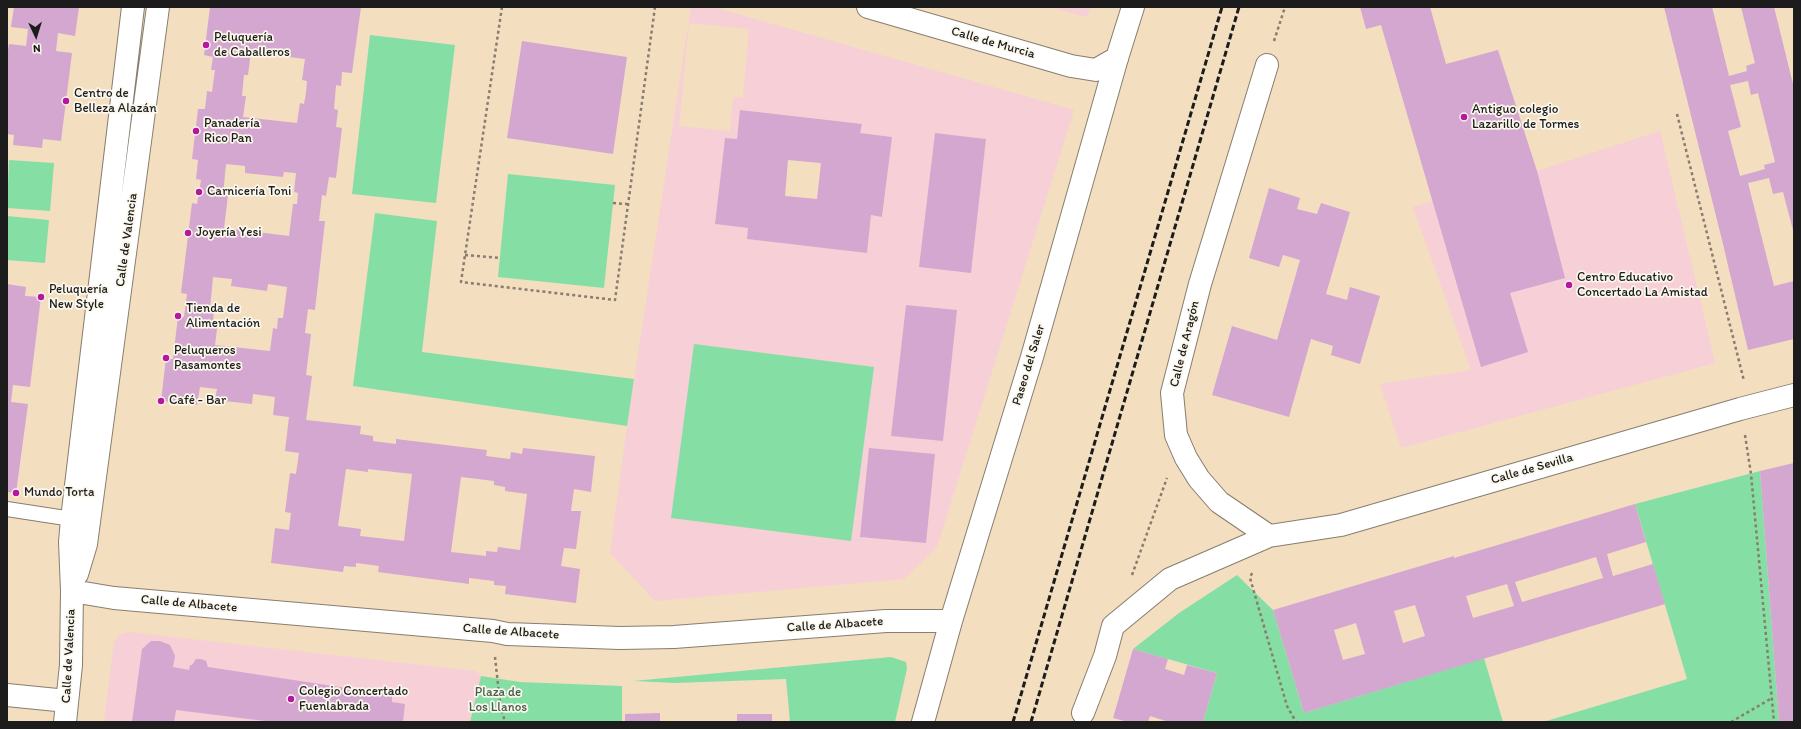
<!DOCTYPE html>
<html>
<head>
<meta charset="utf-8">
<style>
  body { margin:0 }
  #map { position:relative; width:1801px; height:729px; overflow:hidden; background:#f3dec0; font-family:Itim,sans-serif }
  canvas { display:block }
  .frame { position:absolute; inset:0; border:8px solid #1c1c1c; pointer-events:none }
  .north { position:absolute; left:16px; top:16px; width:40px; height:40px; -webkit-text-stroke:3px #fbf7ec; paint-order:stroke; rotate:176deg; font-size:11px; font-weight:700; line-height:16px; text-align:center; color:#1c1c1c }
  .north::after { content:''; display:block; margin:auto; width:14px; height:18px; background:#1c1c1c; clip-path:polygon(50% 0,100% 100%,50% 72%,0 100%) }
</style>
</head>
<body>
<div id="map">
<canvas width="1801" height="729"></canvas>
<div class="frame"></div>
<div class="north">N</div>
</div>
<script>
const context = document.querySelector('canvas').getContext('2d');
context.lineJoin = 'round';
function paint(path, color) { context.fillStyle = color; context.fill(path, 'evenodd'); }
function strokePath(path, color, width, dash) { context.strokeStyle = color; context.lineWidth = width; context.lineCap = dash ? 'butt' : 'round'; context.setLineDash(dash || []); context.stroke(path); }
function label(font, color, halo, rows, align = 'center') {
  context.font = font + ' Itim,sans-serif'; context.lineWidth = 3.5; context.setLineDash([]); context.textBaseline = 'middle'; context.strokeStyle = halo; context.fillStyle = color; for (const [text, x, y, turn = 0] of rows) {
    context.save(); context.translate(x, y); context.rotate((+turn || 0) * Math.PI / 180); context.textAlign = isNaN(turn) ? turn : align; if (halo) context.strokeText(text, 0, 0); context.fillText(text, 0, 0); context.restore();
  }
}
paint(new Path2D(`
  M 691,7 L 713,7 L 1074,110 L 937,547 L 904,579 L 655,601 L 610,553 L 627,426 ZM 689,23 L 749,29 L 743,97 L 733,97 L 730,131 L 679,126 ZM 740,110 L 861,124 L 860,133 L 891,137 L 883,217 L 871,215 L 867,253 L 747,239 L 748,228 L 715,224 L 725,138 L 737,139 ZM 935,133 L 986,139 L 971,272 L 919,267 ZM 906,305 L 956,310 L 943,441 L 891,436 ZM 869,448 L 935,455 L 926,543 L 860,537 Z
  M 1049,7 L 1091,7 L 1087,17 Z
  M 1660,131 L 1715,363 L 1401,448 L 1380,384 L 1471,370 L 1413,207 L 1537,171 Z
  M 128,632 L 476,671 L 481,676 L 470,722 L 104,722 L 114,642 L 120,634 Z`), '#f6cfd7');
paint(new Path2D(`
  M 370,35 L 455,45 L 436,203 L 352,194 Z
  M 9,160 L 54,163 L 50,211 L 7,208 Z
  M 508,174 L 615,185 L 604,288 L 498,277 Z
  M 375,213 L 437,221 L 422,352 L 634,379 L 627,426 L 353,386 Z
  M 7,216 L 49,220 L 45,263 L 7,260 Z
  M 694,344 L 874,367 L 851,541 L 671,518 Z
  M 1760,471 L 1779,722 L 1543,722 L 1687,679 L 1635,504 Z
  M 1237,575 L 1273,610 L 1304,713 L 1484,658 L 1503,722 L 1203,722 L 1217,673 L 1133,649 L 1179,613 Z
  M 891,657 L 906,662 L 907,669 L 895,722 L 790,722 L 786,679 L 675,683 L 633,681 Z
  M 481,676 L 520,682 L 622,686 L 622,722 L 470,722 Z`), '#85dfa5');
paint(new Path2D(`
  M 14,7 L 79,7 L 75,36 L 58,33 L 56,51 L 72,53 L 61,141 L 43,139 L 42,148 L 13,145 L 14,135 L 7,134 L 7,56 L 9,44 L 26,46 L 28,29 L 11,27 Z
  M 210,7 L 361,7 L 352,73 L 342,72 L 341,86 L 336,85 L 334,109 L 338,110 L 336,127 L 342,128 L 336,178 L 329,177 L 326,196 L 322,195 L 319,221 L 325,221 L 315,310 L 308,309 L 305,333 L 311,334 L 306,375 L 312,376 L 306,420 L 361,426 L 360,434 L 373,436 L 373,441 L 396,444 L 396,439 L 487,450 L 486,456 L 510,459 L 511,452 L 522,454 L 523,448 L 595,456 L 591,492 L 574,489 L 571,511 L 581,511 L 576,549 L 564,548 L 561,566 L 580,569 L 576,603 L 505,594 L 506,586 L 494,585 L 494,581 L 469,578 L 469,584 L 378,572 L 379,566 L 356,563 L 356,567 L 344,566 L 343,572 L 271,563 L 275,528 L 289,530 L 291,513 L 285,512 L 290,473 L 296,474 L 299,453 L 285,451 L 289,417 L 273,415 L 275,397 L 253,394 L 252,404 L 215,400 L 217,389 L 200,387 L 197,405 L 161,401 L 166,358 L 173,359 L 178,316 L 184,317 L 187,294 L 181,293 L 192,203 L 197,204 L 201,180 L 196,179 L 198,160 L 192,159 L 198,109 L 205,109 L 207,91 L 212,92 L 215,70 L 211,70 L 213,57 L 204,55 ZM 251,52 L 305,59 L 302,80 L 307,81 L 306,93 L 304,104 L 300,103 L 297,123 L 243,117 L 246,96 L 242,96 L 243,85 L 244,75 L 248,75 ZM 226,164 L 245,166 L 245,173 L 283,177 L 284,172 L 296,173 L 294,192 L 298,193 L 297,204 L 293,204 L 289,236 L 224,228 L 228,195 L 223,195 ZM 213,277 L 232,279 L 231,286 L 267,291 L 268,284 L 287,287 L 283,318 L 278,318 L 277,329 L 273,328 L 270,351 L 215,345 L 218,321 L 213,321 L 214,309 L 210,309 ZM 346,469 L 368,472 L 368,469 L 412,474 L 404,541 L 360,536 L 361,529 L 338,526 ZM 461,477 L 494,481 L 494,485 L 505,487 L 505,491 L 527,494 L 520,550 L 498,547 L 497,552 L 486,551 L 486,556 L 451,552 Z
  M 1360,7 L 1430,7 L 1446,64 L 1498,50 L 1537,171 L 1565,278 L 1510,293 L 1528,352 L 1481,367 L 1381,25 L 1366,29 Z
  M 1664,7 L 1712,7 L 1729,76 L 1747,71 L 1746,66 L 1755,63 L 1741,7 L 1774,7 L 1794,88 L 1794,234 L 1783,192 L 1773,194 L 1769,178 L 1748,183 L 1774,286 L 1794,281 L 1794,339 L 1748,350 L 1723,244 ZM 1748,81 L 1751,95 L 1758,93 L 1775,162 L 1764,165 L 1765,169 L 1740,176 L 1728,131 L 1741,127 L 1730,85 Z
  M 522,41 L 627,57 L 613,154 L 507,138 Z
  M 740,110 L 862,124 L 860,133 L 892,137 L 882,217 L 871,215 L 867,253 L 747,239 L 748,228 L 715,224 L 725,138 L 737,139 ZM 788,160 L 821,163 L 817,199 L 785,196 Z
  M 935,133 L 986,139 L 971,273 L 919,267 Z
  M 1269,188 L 1300,198 L 1297,209 L 1317,214 L 1321,203 L 1350,212 L 1326,294 L 1347,300 L 1350,287 L 1380,296 L 1360,364 L 1331,355 L 1333,346 L 1311,339 L 1289,417 L 1212,395 L 1232,326 L 1277,340 L 1300,260 L 1283,255 L 1279,267 L 1249,258 Z
  M 7,284 L 26,287 L 25,296 L 41,297 L 30,387 L 13,385 L 11,402 L 28,404 L 16,493 L 7,492 Z
  M 906,305 L 957,310 L 943,441 L 891,436 Z
  M 869,448 L 935,454 L 926,543 L 860,537 Z
  M 1794,463 L 1794,722 L 1779,722 L 1760,471 Z
  M 1635,504 L 1646,542 L 1607,554 L 1613,576 L 1653,564 L 1665,604 L 1304,713 L 1273,610 L 1454,556 L 1454,558 ZM 1596,557 L 1603,578 L 1522,602 L 1515,582 ZM 1507,584 L 1514,606 L 1473,618 L 1466,596 ZM 1415,605 L 1425,636 L 1403,643 L 1394,611 ZM 1356,623 L 1365,654 L 1343,660 L 1334,630 Z
  M 151,641 L 160,641 L 170,645 L 175,656 L 173,667 L 189,670 L 190,665 L 192,665 L 196,659 L 201,659 L 206,661 L 208,667 L 392,695 L 392,702 L 405,704 L 403,722 L 273,722 L 176,710 L 174,722 L 132,722 L 142,649 Z
  M 1133,649 L 1168,659 L 1165,669 L 1184,675 L 1187,665 L 1217,673 L 1203,722 L 1169,722 L 1150,716 L 1148,722 L 1128,722 L 1113,718 Z
  M 660,713 L 660,722 L 625,722 L 625,714 Z
  M 737,714 L 772,714 L 772,722 L 737,722 Z`), '#d3a7d0');
const service = new Path2D(`
  M 7,509 L 72,519`);
const minor = new Path2D(`
  M 1267,65 L 1200,284 L 1172,393 L 1176,435 L 1186,458 L 1199,479 L 1219,502 L 1269,536
  M 77,574 L 86,544 L 158,7
  M 72,591 L 114,598 L 493,631 L 507,634 L 620,638 L 674,637 L 886,621 L 951,621
  M 7,695 L 67,701
  M 1083,713 L 1105,656 L 1113,626 L 1170,579 L 1269,536 L 1341,525 L 1740,409 L 1794,395
  M 65,722 L 71,665 L 72,591 L 70,542 L 72,519 L 133,7
  M 923,722 L 951,621 L 1032,357 L 1117,58`);
const tertiary = new Path2D(`
  M 868,7 L 1071,66 L 1096,70 L 1117,58 L 1133,7`);
strokePath(service, '#887d6e', 16);
strokePath(minor, '#887d6e', 24);
strokePath(tertiary, '#887d6e', 24);
strokePath(new Path2D(`
  M 502,7 L 461,282 L 615,300 L 655,7
  M 1274,41 L 1285,7
  M 1677,114 L 1744,381
  M 613,203 L 627,204
  M 465,255 L 500,258
  M 1745,435 L 1751,474 L 1774,722
  M 1252,573 L 1250,578 L 1287,706 L 1296,722
  M 1132,575 L 1167,478
  M 495,657 L 500,703 L 505,722
  M 1731,722 L 1772,698`), '#887d6e', 2.5, [3, 3]);
strokePath(service, '#fff', 14);
strokePath(minor, '#fff', 22);
strokePath(tertiary, '#fff', 22);
strokePath(new Path2D(`
  M 1013,722 L 1222,7
  M 1031,722 L 1239,7`), '#1c1c1c', 3, [6, 3]);
for (const [x, y, r, color] of [
  [206,45,4,"#b5179e"],
  [66,101,4,"#b5179e"],
  [1464,117,4,"#b5179e"],
  [196,131,4,"#b5179e"],
  [199,192,4,"#b5179e"],
  [188,233,4,"#b5179e"],
  [1569,285,4,"#b5179e"],
  [41,297,4,"#b5179e"],
  [178,316,4,"#b5179e"],
  [166,358,4,"#b5179e"],
  [161,401,4,"#b5179e"],
  [16,493,4,"#b5179e"],
  [291,699,4,"#b5179e"]
]) { const dot = new Path2D(); dot.arc(x, y, r, 0, 2 * Math.PI); context.fillStyle = color; context.fill(dot); strokePath(dot, '#fbf7ec', 1.5); }
label('13px', '#1c1c1c', '#fbf7ec', [
  ["Peluquería",214,38],
  ["de Caballeros",214,53],
  ["Centro de",74,94],
  ["Belleza Alazán",74,109],
  ["Antiguo colegio",1472,110],
  ["Lazarillo de Tormes",1472,125],
  ["Panadería",204,124],
  ["Rico Pan",204,139],
  ["Carnicería Toni",207,192],
  ["Joyería Yesi",196,233],
  ["Centro Educativo",1577,278],
  ["Concertado La Amistad",1577,293],
  ["Peluquería",49,290],
  ["New Style",49,305],
  ["Tienda de",186,309],
  ["Alimentación",186,324],
  ["Peluqueros",174,351],
  ["Pasamontes",174,366],
  ["Café - Bar",169,401],
  ["Mundo Torta",24,493],
  ["Colegio Concertado",299,692],
  ["Fuenlabrada",299,707]
], 'left');
label('13px', '#1c1c1c', '#fbf7ec', [
  ["Calle de Murcia",993,43,16],
  ["Calle de Valencia",127,240,-82],
  ["Calle de Aragón",1185,344,-76],
  ["Paseo del Saler",1029,365,-73],
  ["Calle de Sevilla",1532,469,-16],
  ["Calle de Albacete",189,604,5],
  ["Calle de Albacete",835,625,-4],
  ["Calle de Albacete",511,632,4],
  ["Calle de Valencia",69,656,-87]
]);
label('13px', '#41604c', '#fbf7ec', [
  ["Plaza de",498,693],
  ["Los Llanos",498,708]
]);
</script>
</body>
</html>
